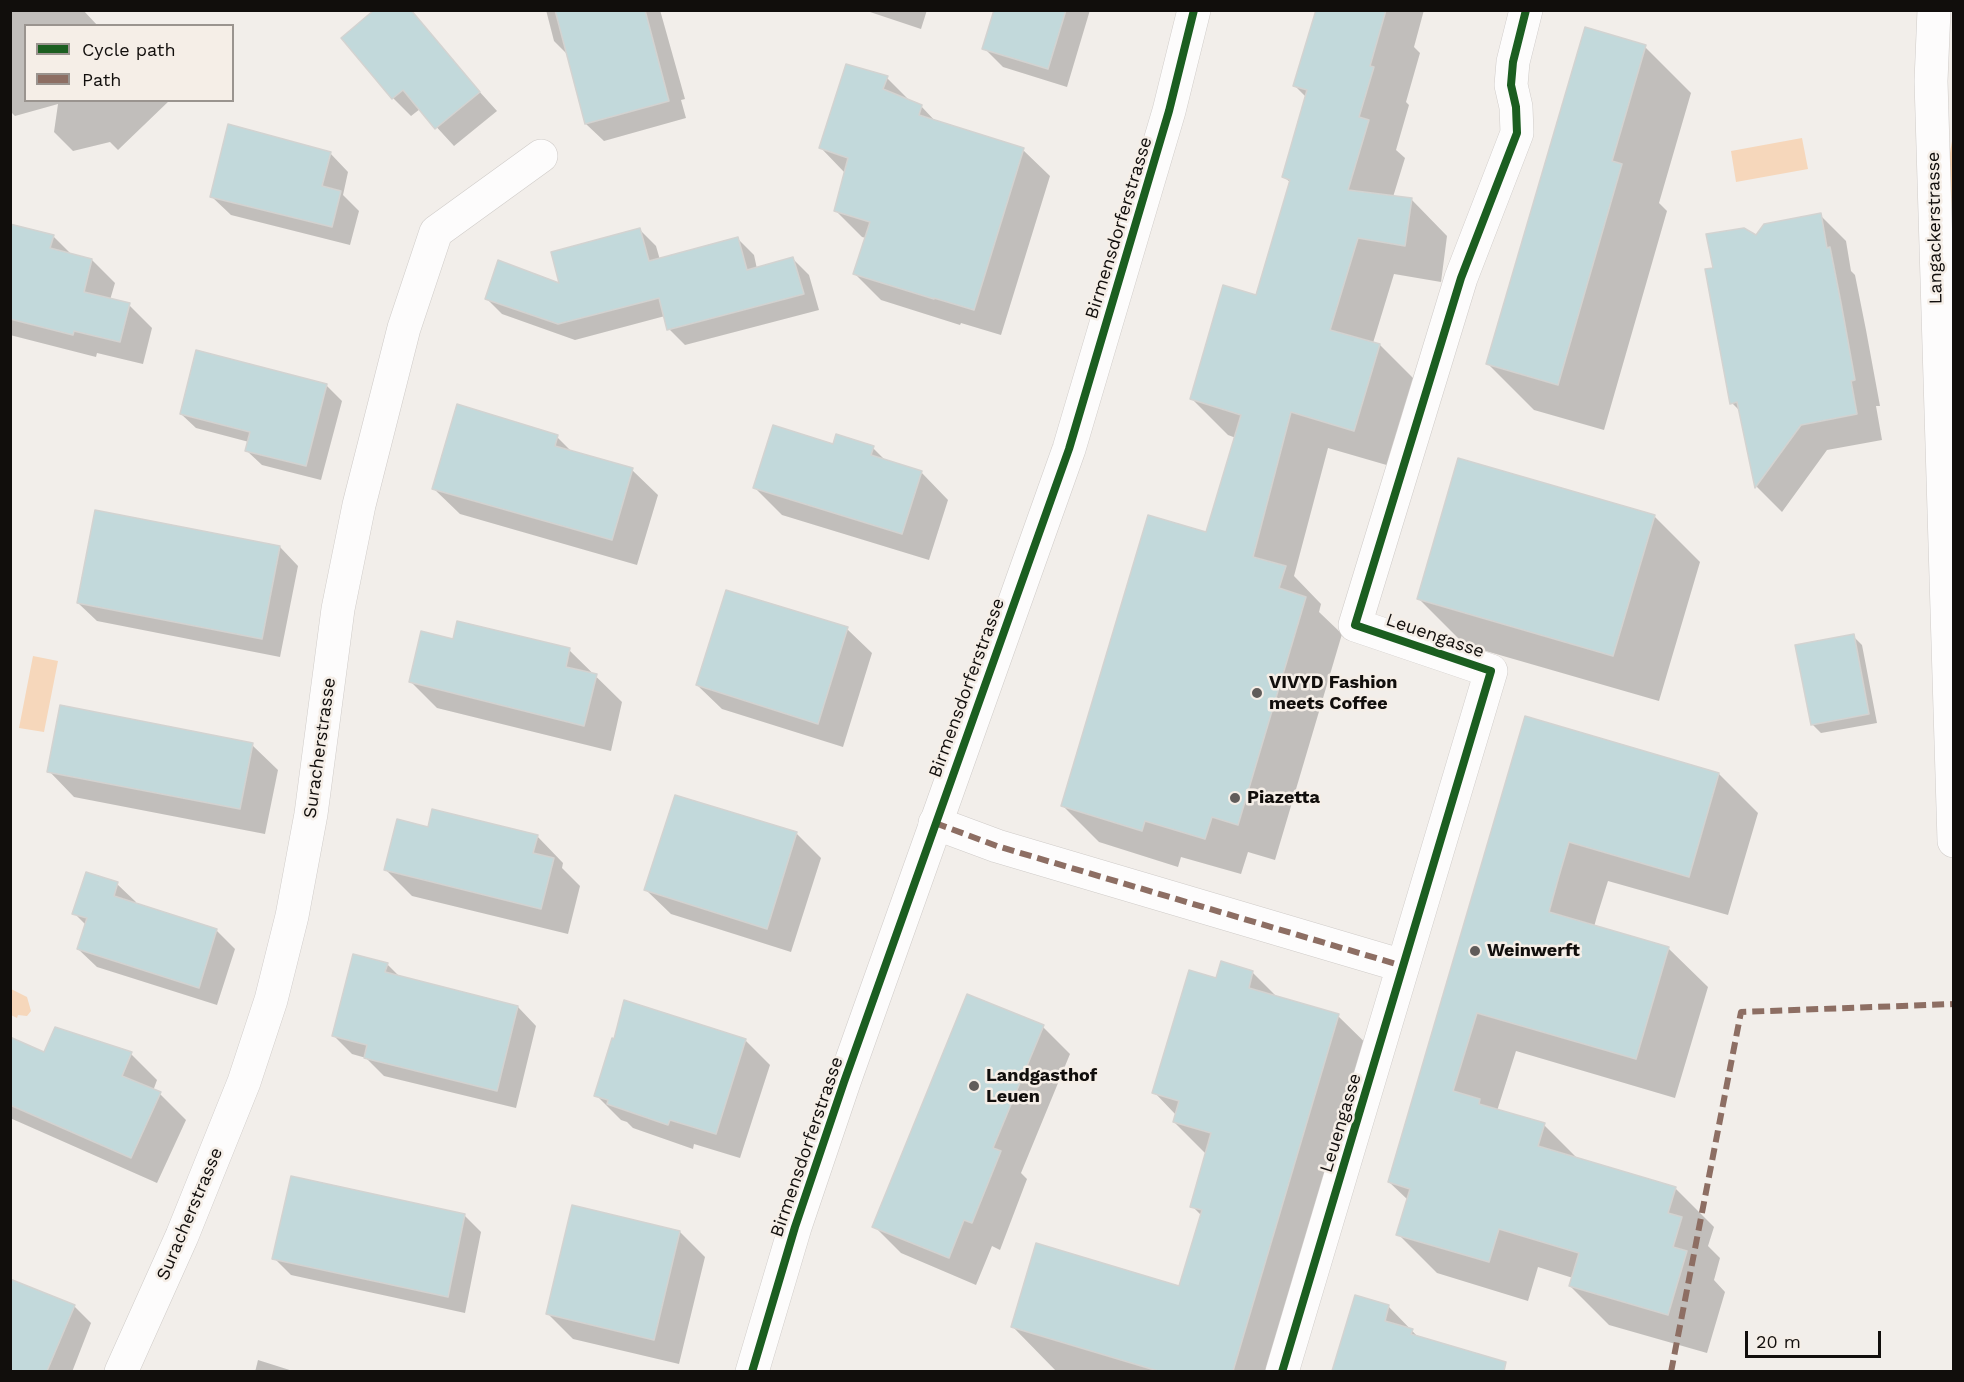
<!DOCTYPE html>
<html>
<head>
<meta charset="utf-8">
<style>
  body { margin:0 }
  #map { position:relative; width:1964px; height:1382px; overflow:hidden; background:#f2eeea; font-family:"Work Sans",sans-serif }
  canvas { display:block }
  .frame { position:absolute; inset:0; border:12px solid #110e0c; pointer-events:none }
  .legend { position:absolute; left:24px; top:24px; width:210px; height:78px; box-sizing:border-box; background:#f5eee7; border:2px solid #9a948f; margin:0; padding:8px 10px; list-style:none; font-size:18px; color:#110e0c }
  .legend li { display:flex; align-items:center; gap:12px; height:30px }
  .legend b { width:30px; border:2px solid #9a948f }
  .scale { position:absolute; left:1745px; top:1331px; width:136px; height:27px; box-sizing:border-box; border:3px solid #110e0c; border-top:0; padding-left:8px; font-size:18px; line-height:21px; white-space:nowrap; color:#110e0c; -webkit-text-stroke:4px #f5eee7; paint-order:stroke }
</style>
</head>
<body>
<div id="map">
<canvas width="1964" height="1382"></canvas>
<div class="frame"></div>
<ul class="legend">
<li><b style="height:8px;background:#1b5e20"></b>Cycle path</li>
<li><b style="height:8px;background:#8d6e63"></b>Path</li>
</ul>
<div class="scale">20 m</div>
</div>
<script>
const context = document.querySelector('canvas').getContext('2d');
context.lineJoin = 'round';
function paint(path, color) { context.fillStyle = color; context.fill(path, 'evenodd'); }
function strokePath(path, color, width, dash) { context.strokeStyle = color; context.lineWidth = width; context.lineCap = dash ? 'butt' : 'round'; context.setLineDash(dash || []); context.stroke(path); }
function label(font, color, halo, rows, align = 'center') {
  context.font = font + ' "Work Sans",sans-serif'; context.lineWidth = 5; context.setLineDash([]); context.textBaseline = 'middle'; context.strokeStyle = halo; context.fillStyle = color; for (const [text, x, y, turn = 0] of rows) {
    context.save(); context.translate(x, y); context.rotate((+turn || 0) * Math.PI / 180); context.textAlign = isNaN(turn) ? turn : align; if (halo) context.strokeText(text, 0, 0); context.fillText(text, 0, 0); context.restore();
  }
}
paint(new Path2D(`
  M 1953,135 L 1953,282 L 1949,159 Z`), '#f7d0aa');
paint(new Path2D(`
  M 1802,138 L 1808,169 L 1736,182 L 1731,151 Z
  M 33,656 L 58,661 L 44,732 L 19,728 Z
  M 11,989 L 27,997 L 31,1011 L 27,1016 L 18,1015 L 17,1018 L 11,1015 Z`), '#f6d7bb');
paint(new Path2D(`
  M 10,10 L 83,10 L 98,26 L 26,26 L 26,100 L 170,100 L 118,150 L 110,142 L 73,151 L 54,132 L 58,104 L 15,116 L 10,111 Z
  M 546,10 L 660,10 L 685,99 L 681,100 L 686,118 L 604,141 L 586,124 L 568,55 L 554,41 Z
  M 864,10 L 927,10 L 921,29 Z
  M 996,10 L 1090,10 L 1067,87 L 1003,67 L 984,48 Z
  M 1318,10 L 1424,10 L 1414,47 L 1420,53 L 1406,102 L 1409,105 L 1396,150 L 1405,158 L 1393,197 L 1411,199 L 1447,236 L 1441,282 L 1394,274 L 1373,343 L 1380,345 L 1416,381 L 1390,466 L 1328,448 L 1294,576 L 1321,604 L 1319,612 L 1342,634 L 1275,860 L 1248,852 L 1241,874 L 1181,857 L 1178,867 L 1099,842 L 1063,806 L 1207,534 L 1236,438 L 1228,435 L 1192,399 L 1257,297 L 1291,183 L 1284,177 L 1307,98 L 1295,86 Z
  M 343,38 L 441,49 L 497,111 L 454,146 L 420,109 L 411,116 L 393,98 Z
  M 1645,47 L 1691,93 L 1659,203 L 1667,211 L 1604,430 L 1534,410 L 1488,364 Z
  M 887,78 L 912,103 L 921,106 L 937,123 L 1023,150 L 1050,176 L 1001,335 L 961,323 L 960,325 L 881,300 L 855,274 L 866,238 L 862,237 L 836,211 L 845,173 L 821,148 Z
  M 330,153 L 348,172 L 343,195 L 359,211 L 350,245 L 231,215 L 212,197 Z
  M 1820,215 L 1846,241 L 1851,271 L 1855,275 L 1866,330 L 1880,406 L 1876,406 L 1882,440 L 1827,450 L 1782,512 L 1757,487 L 1741,412 L 1732,403 L 1714,269 L 1756,237 Z
  M 10,225 L 53,236 L 72,255 L 92,260 L 115,283 L 110,300 L 129,305 L 152,328 L 143,364 L 97,353 L 96,357 L 10,335 Z
  M 640,230 L 656,246 L 660,260 L 738,239 L 754,255 L 757,269 L 793,259 L 809,275 L 819,310 L 685,345 L 669,329 L 665,316 L 575,340 L 502,314 L 486,298 L 561,285 Z
  M 197,352 L 327,386 L 342,401 L 321,480 L 262,465 L 247,451 L 249,442 L 196,428 L 181,414 Z
  M 557,437 L 573,453 L 632,470 L 658,495 L 637,565 L 460,514 L 434,489 Z
  M 834,446 L 873,448 L 887,462 L 921,472 L 948,500 L 929,560 L 782,515 L 755,488 Z
  M 1654,516 L 1700,562 L 1659,701 L 1465,645 L 1419,599 Z
  M 280,547 L 298,566 L 280,657 L 97,621 L 78,603 Z
  M 847,629 L 872,653 L 843,747 L 722,709 L 697,685 Z
  M 1853,636 L 1862,645 L 1877,723 L 1821,733 L 1812,724 Z
  M 454,640 L 569,650 L 622,702 L 611,751 L 437,708 L 410,681 Z
  M 1526,718 L 1719,774 L 1758,813 L 1728,915 L 1608,881 L 1597,916 L 1594,927 L 1668,948 L 1708,987 L 1675,1098 L 1516,1051 L 1497,1111 L 1544,1125 L 1578,1159 L 1675,1188 L 1714,1227 L 1708,1246 L 1720,1258 L 1714,1280 L 1725,1292 L 1707,1353 L 1609,1325 L 1570,1286 L 1573,1278 L 1538,1267 L 1528,1301 L 1437,1273 L 1398,1234 L 1408,1200 L 1389,1182 Z
  M 252,745 L 278,770 L 265,834 L 74,797 L 49,771 Z
  M 429,828 L 537,836 L 563,863 L 562,868 L 580,886 L 568,934 L 412,896 L 386,870 Z
  M 796,833 L 821,858 L 791,952 L 671,914 L 646,890 Z
  M 117,884 L 136,902 L 135,905 L 216,930 L 235,949 L 217,1005 L 97,967 L 78,949 L 86,925 L 74,913 Z
  M 387,964 L 400,977 L 518,1007 L 536,1026 L 516,1108 L 384,1076 L 366,1058 L 352,1054 L 334,1036 Z
  M 1253,973 L 1278,998 L 1338,1016 L 1385,1062 L 1292,1372 L 1057,1372 L 1013,1327 L 1180,1287 L 1202,1216 L 1192,1206 L 1207,1155 L 1174,1122 L 1176,1115 L 1154,1092 L 1217,980 Z
  M 1043,1027 L 1070,1054 L 1021,1173 L 1027,1179 L 1000,1250 L 992,1246 L 976,1285 L 901,1253 L 874,1226 Z
  M 56,1029 L 131,1054 L 157,1080 L 153,1091 L 160,1094 L 186,1120 L 157,1183 L 10,1118 L 10,1039 L 45,1054 Z
  M 745,1040 L 770,1065 L 740,1158 L 694,1144 L 693,1149 L 633,1128 L 627,1122 L 621,1120 L 596,1095 Z
  M 464,1215 L 481,1232 L 465,1313 L 291,1275 L 274,1258 Z
  M 680,1232 L 705,1257 L 679,1364 L 573,1339 L 548,1314 Z
  M 10,1292 L 74,1306 L 91,1323 L 72,1372 L 10,1372 Z
  M 1356,1297 L 1389,1307 L 1419,1338 L 1476,1355 L 1493,1372 L 1334,1372 Z
  M 258,1360 L 296,1372 L 255,1372 Z`), '#0003');
const building = new Path2D(`
  M 374,10 L 411,10 L 480,92 L 435,129 L 403,90 L 392,99 L 341,38 Z
  M 555,10 L 645,10 L 669,101 L 585,124 Z
  M 994,10 L 1066,10 L 1048,69 L 982,49 Z
  M 1316,10 L 1386,10 L 1370,66 L 1374,67 L 1359,117 L 1369,120 L 1348,190 L 1412,198 L 1405,246 L 1358,238 L 1330,330 L 1380,344 L 1354,431 L 1291,412 L 1253,557 L 1286,566 L 1279,588 L 1306,597 L 1238,825 L 1212,817 L 1205,839 L 1145,821 L 1142,831 L 1061,806 L 1148,515 L 1206,532 L 1241,415 L 1190,399 L 1223,285 L 1256,295 L 1290,180 L 1282,177 L 1307,90 L 1293,86 Z
  M 1585,27 L 1646,45 L 1612,161 L 1622,164 L 1558,385 L 1486,364 Z
  M 846,64 L 888,76 L 883,89 L 922,105 L 919,115 L 1024,148 L 974,310 L 934,298 L 934,299 L 853,274 L 870,222 L 834,211 L 848,158 L 819,148 Z
  M 228,124 L 331,152 L 322,186 L 341,191 L 332,227 L 210,197 Z
  M 1821,213 L 1827,248 L 1830,247 L 1841,303 L 1855,380 L 1851,381 L 1857,414 L 1801,425 L 1755,488 L 1737,402 L 1730,404 L 1705,269 L 1713,268 L 1706,234 L 1744,228 L 1756,235 L 1764,224 Z
  M 10,224 L 54,235 L 50,248 L 92,259 L 84,292 L 130,303 L 120,342 L 74,331 L 73,335 L 10,319 Z
  M 640,228 L 649,261 L 738,237 L 747,270 L 793,257 L 804,294 L 667,330 L 659,298 L 558,324 L 485,299 L 498,260 L 559,283 L 551,252 Z
  M 196,350 L 327,384 L 306,466 L 245,451 L 250,432 L 180,414 Z
  M 457,404 L 558,435 L 555,446 L 633,468 L 612,540 L 432,489 Z
  M 773,425 L 833,444 L 836,434 L 874,446 L 871,455 L 922,471 L 902,534 L 753,488 Z
  M 1458,458 L 1655,515 L 1613,656 L 1417,599 Z
  M 95,510 L 280,546 L 262,639 L 77,603 Z
  M 726,590 L 848,627 L 818,724 L 696,685 Z
  M 457,621 L 570,648 L 566,667 L 597,674 L 584,726 L 409,682 L 421,631 L 453,639 Z
  M 1854,634 L 1869,714 L 1811,725 L 1795,645 Z
  M 60,705 L 253,743 L 240,809 L 47,772 Z
  M 1525,716 L 1719,773 L 1689,877 L 1569,842 L 1559,876 L 1549,912 L 1669,947 L 1636,1059 L 1477,1013 L 1453,1091 L 1480,1099 L 1479,1104 L 1545,1123 L 1538,1146 L 1676,1187 L 1668,1213 L 1682,1217 L 1673,1247 L 1687,1251 L 1668,1315 L 1569,1286 L 1579,1253 L 1499,1229 L 1489,1262 L 1396,1235 L 1410,1189 L 1388,1182 Z
  M 675,795 L 797,832 L 767,929 L 644,890 Z
  M 432,809 L 538,835 L 533,853 L 554,858 L 541,909 L 384,870 L 397,819 L 428,827 Z
  M 86,872 L 118,882 L 114,896 L 217,929 L 199,988 L 77,949 L 87,918 L 72,914 Z
  M 353,954 L 388,963 L 385,972 L 518,1006 L 497,1091 L 364,1058 L 367,1045 L 332,1036 Z
  M 1221,961 L 1253,971 L 1249,988 L 1339,1014 L 1233,1371 L 1158,1371 L 1011,1327 L 1036,1243 L 1179,1286 L 1202,1210 L 1190,1207 L 1211,1133 L 1173,1122 L 1179,1101 L 1152,1093 L 1189,970 L 1216,978 Z
  M 967,994 L 1044,1025 L 993,1148 L 1001,1151 L 972,1223 L 964,1220 L 949,1258 L 872,1227 Z
  M 624,1000 L 746,1039 L 716,1134 L 670,1120 L 668,1125 L 607,1104 L 608,1100 L 594,1096 L 612,1038 L 614,1039 Z
  M 55,1027 L 132,1052 L 122,1076 L 161,1092 L 131,1158 L 10,1105 L 10,1037 L 44,1052 Z
  M 291,1176 L 465,1214 L 448,1297 L 272,1259 Z
  M 572,1205 L 680,1231 L 654,1340 L 546,1314 Z
  M 10,1279 L 75,1305 L 47,1371 L 10,1371 Z
  M 1355,1295 L 1389,1305 L 1385,1321 L 1413,1329 L 1411,1334 L 1506,1362 L 1504,1371 L 1332,1371 Z`);
paint(building, '#c2d9db');
strokePath(building, '#d3d3d1', 1.5);
const minor = new Path2D(`
  M 1934,10 L 1931,81 L 1954,841
  M 935,823 L 997,846 L 1403,966
  M 121,1372 L 182,1236 L 244,1082 L 271,1000 L 292,916 L 311,814 L 338,609 L 359,505 L 404,328 L 436,232 L 541,156
  M 1282,1372 L 1491,671 L 1355,625 L 1461,278 L 1517,133 L 1516,107 L 1511,85 L 1513,62 L 1526,10`);
const secondary = new Path2D(`
  M 752,1372 L 795,1227 L 844,1082 L 1069,449 L 1169,111 L 1194,10`);
strokePath(minor, '#cfcbc8', 34);
strokePath(secondary, '#cfcbc8', 34);
strokePath(minor, '#fdfcfc', 33);
strokePath(secondary, '#fdfcfc', 33);
strokePath(new Path2D(`
  M 935,823 L 997,846 L 1403,966
  M 1671,1372 L 1741,1012 L 1954,1004`), '#8d6e63', 6, [12, 6]);
strokePath(new Path2D(`
  M 752,1372 L 795,1227 L 844,1082 L 1069,449 L 1169,111 L 1194,10
  M 1282,1372 L 1491,671 L 1355,625 L 1461,278 L 1517,133 L 1516,107 L 1511,85 L 1513,62 L 1526,10`), '#1b5e20', 8);
for (const [x, y, r, color] of [
  [1257,693,6,"#605c5a"],
  [1235,798,6,"#605c5a"],
  [1475,951,6,"#605c5a"],
  [974,1086,6,"#605c5a"]
]) { const dot = new Path2D(); dot.arc(x, y, r, 0, 2 * Math.PI); context.fillStyle = color; context.fill(dot); strokePath(dot, '#f5eee7', 2); }
label('18px', '#110e0c', '#f5eee7', [
  ["Birmensdorferstrasse",1119,228,-73],
  ["Langackerstrasse",1935,228,-91],
  ["Leuengasse",1435,636,19],
  ["Birmensdorferstrasse",967,688,-70],
  ["Suracherstrasse",320,748,-82],
  ["Leuengasse",1341,1123,-73],
  ["Birmensdorferstrasse",807,1147,-71],
  ["Suracherstrasse",190,1214,-67]
]);
label('bold 18px', '#110e0c', '#f5eee7', [
  ["VIVYD Fashion",1269,683],
  ["meets Coffee",1269,704],
  ["Piazetta",1247,798],
  ["Weinwerft",1487,951],
  ["Landgasthof",986,1076],
  ["Leuen",986,1097]
], 'left');
</script>
</body>
</html>
